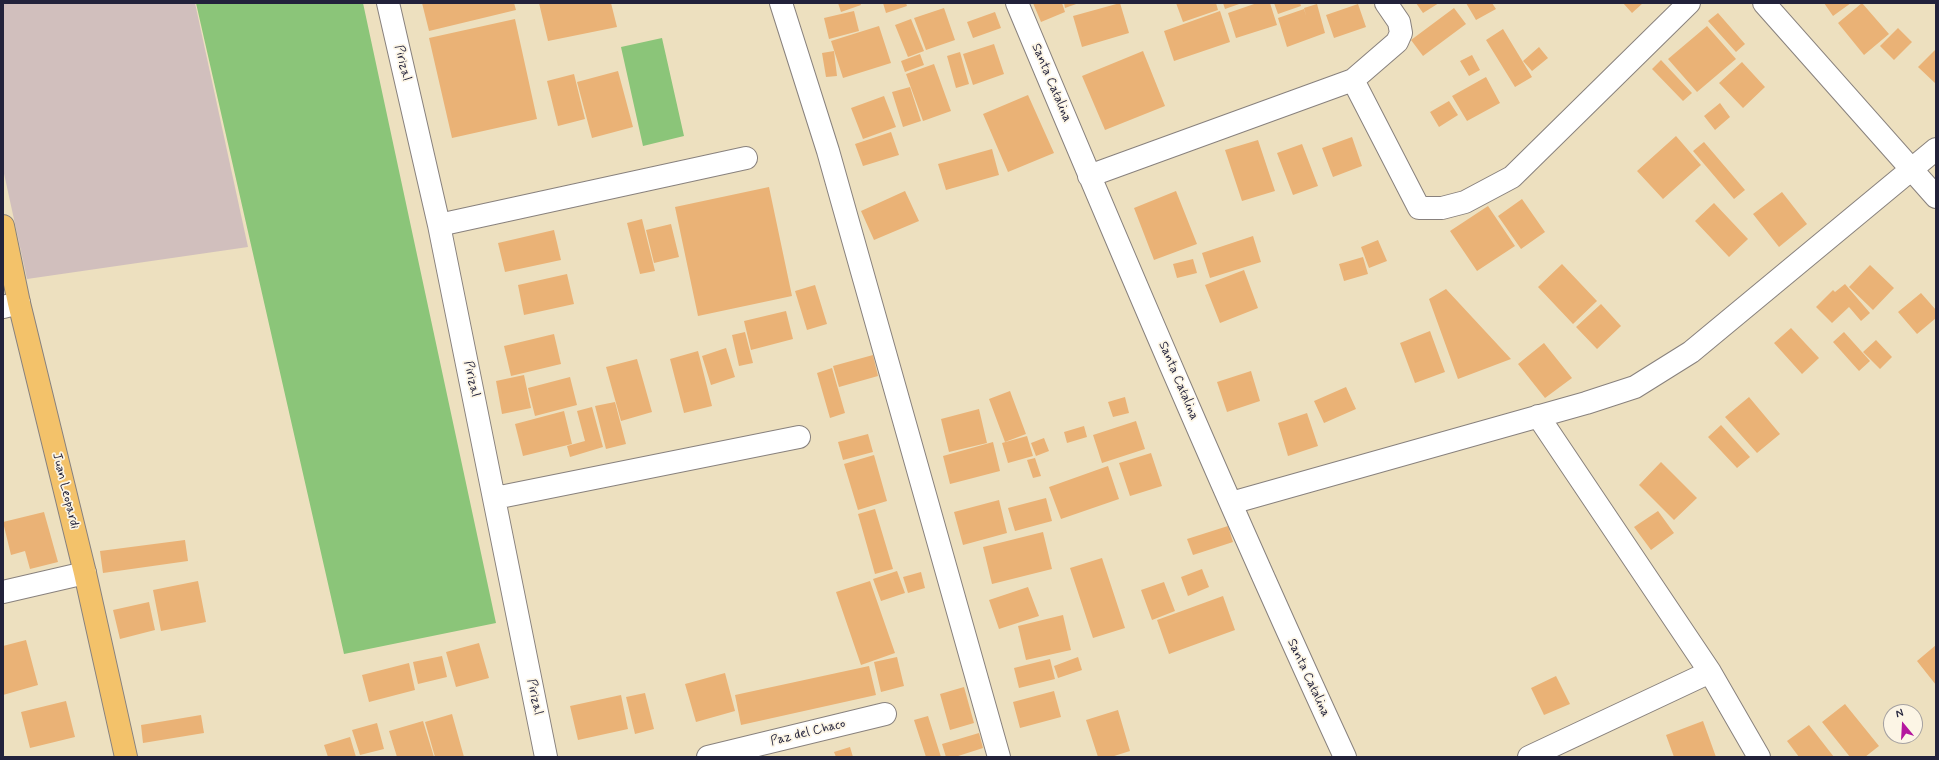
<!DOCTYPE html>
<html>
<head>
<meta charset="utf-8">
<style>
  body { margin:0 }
  #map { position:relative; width:1939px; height:760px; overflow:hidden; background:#ede0bf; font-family:Mynerve,sans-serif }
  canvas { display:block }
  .frame { position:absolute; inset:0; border:4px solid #22223b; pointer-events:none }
  .north { position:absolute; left:1883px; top:704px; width:40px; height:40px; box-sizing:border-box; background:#fcf5e5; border:1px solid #a5a1a1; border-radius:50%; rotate:342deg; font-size:11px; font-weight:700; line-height:16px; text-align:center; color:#22223b }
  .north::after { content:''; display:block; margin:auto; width:14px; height:18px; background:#b5179e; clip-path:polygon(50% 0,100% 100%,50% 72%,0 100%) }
</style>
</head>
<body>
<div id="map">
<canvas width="1939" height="760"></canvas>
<div class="frame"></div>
<div class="north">N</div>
</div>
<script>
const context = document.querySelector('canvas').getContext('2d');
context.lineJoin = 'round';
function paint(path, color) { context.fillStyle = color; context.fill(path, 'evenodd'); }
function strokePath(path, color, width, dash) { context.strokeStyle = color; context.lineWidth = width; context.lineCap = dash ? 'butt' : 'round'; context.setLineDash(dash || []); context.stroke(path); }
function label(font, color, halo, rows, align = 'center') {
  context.font = font + ' Mynerve,sans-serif'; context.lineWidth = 3.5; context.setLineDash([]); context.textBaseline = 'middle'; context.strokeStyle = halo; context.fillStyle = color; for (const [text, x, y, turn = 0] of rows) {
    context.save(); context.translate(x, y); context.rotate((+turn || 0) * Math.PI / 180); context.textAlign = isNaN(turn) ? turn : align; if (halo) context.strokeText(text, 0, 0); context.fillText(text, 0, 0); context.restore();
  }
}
paint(new Path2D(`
  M 3,3 L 195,3 L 248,247 L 27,279 L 3,169 Z`), '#d1bfbd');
paint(new Path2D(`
  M 196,3 L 363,3 L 496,623 L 344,654 Z
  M 662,38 L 684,136 L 643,146 L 621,47 Z`), '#8bc579');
paint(new Path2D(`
  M 422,3 L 514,3 L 516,10 L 429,31 Z
  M 539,3 L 611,3 L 617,27 L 548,41 Z
  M 838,3 L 860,3 L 861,5 L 841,12 Z
  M 883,3 L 906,3 L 907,6 L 886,13 Z
  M 1033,3 L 1062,3 L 1065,12 L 1041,22 Z
  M 1064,3 L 1079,3 L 1065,8 Z
  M 1120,3 L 1129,33 L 1082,47 L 1073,16 Z
  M 1176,3 L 1216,3 L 1218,10 L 1183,22 Z
  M 1223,3 L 1242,3 L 1225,9 Z
  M 1257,3 L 1270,3 L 1277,25 L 1236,38 L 1228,13 Z
  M 1274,3 L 1300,3 L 1301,6 L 1278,14 Z
  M 1416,3 L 1439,3 L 1423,13 Z
  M 1466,3 L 1492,3 L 1496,9 L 1476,20 Z
  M 1623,3 L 1643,3 L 1632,13 Z
  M 1824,3 L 1851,3 L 1833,16 Z
  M 1862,3 L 1889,34 L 1864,55 L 1838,23 Z
  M 1317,4 L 1325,33 L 1287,47 L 1278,18 L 1304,9 L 1306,16 L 1304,8 Z
  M 1358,4 L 1366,27 L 1334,38 L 1326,15 Z
  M 944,8 L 955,40 L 926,50 L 914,18 Z
  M 1454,8 L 1466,24 L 1423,56 L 1411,40 Z
  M 854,11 L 859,31 L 829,39 L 824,18 Z
  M 1220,11 L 1230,42 L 1174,61 L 1164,31 Z
  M 995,12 L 1001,28 L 973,38 L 967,22 Z
  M 1718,13 L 1745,44 L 1736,52 L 1708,21 Z
  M 515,19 L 537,119 L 452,138 L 429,38 Z
  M 911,19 L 924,51 L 908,57 L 895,25 Z
  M 879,26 L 891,63 L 843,78 L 831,41 Z
  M 1707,26 L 1736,59 L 1697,92 L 1668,59 Z
  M 1898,28 L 1912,42 L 1894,60 L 1880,46 Z
  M 1503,29 L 1532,77 L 1515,87 L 1486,40 Z
  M 994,44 L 1004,74 L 973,85 L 963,54 Z
  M 1539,47 L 1548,58 L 1532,71 L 1523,61 Z
  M 1936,49 L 1936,84 L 1918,67 Z
  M 834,51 L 837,76 L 826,77 L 822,53 Z
  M 1143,51 L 1165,106 L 1105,130 L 1082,76 Z
  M 960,52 L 969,84 L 956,88 L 947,56 Z
  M 920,54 L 924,65 L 905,72 L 901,61 Z
  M 1472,55 L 1480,70 L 1469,76 L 1460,61 Z
  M 1661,60 L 1692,93 L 1683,101 L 1652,69 Z
  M 1742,62 L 1765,87 L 1743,108 L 1719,83 Z
  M 934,64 L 951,111 L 923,121 L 906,74 Z
  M 618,71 L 633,127 L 592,138 L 577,82 Z
  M 574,74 L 585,119 L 558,126 L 547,81 Z
  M 1486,77 L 1500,103 L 1467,121 L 1452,96 Z
  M 910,87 L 921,121 L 903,127 L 892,92 Z
  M 1028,95 L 1054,153 L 1008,172 L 983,114 Z
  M 884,96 L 896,127 L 863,139 L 851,108 Z
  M 1449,101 L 1458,115 L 1439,127 L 1430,112 Z
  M 1720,103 L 1730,117 L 1715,130 L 1704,116 Z
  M 891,132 L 899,155 L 863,166 L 855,144 Z
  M 1676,136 L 1701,165 L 1663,199 L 1637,171 Z
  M 1352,137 L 1362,166 L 1333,177 L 1322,148 Z
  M 1258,140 L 1275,191 L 1242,201 L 1225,150 Z
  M 1704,142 L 1745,190 L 1734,199 L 1693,151 Z
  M 1302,144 L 1318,186 L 1293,195 L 1277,153 Z
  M 992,149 L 999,175 L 946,190 L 938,164 Z
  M 769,187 L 792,296 L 698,316 L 675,207 Z
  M 905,191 L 919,221 L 874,240 L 861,211 Z
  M 1176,191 L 1197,244 L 1154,260 L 1134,208 Z
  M 1782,192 L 1807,224 L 1779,247 L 1753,214 Z
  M 1522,199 L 1545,232 L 1521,249 L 1498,216 Z
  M 1714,203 L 1748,239 L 1729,257 L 1695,221 Z
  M 1488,206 L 1515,246 L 1477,271 L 1450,231 Z
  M 642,219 L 655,271 L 640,274 L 627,223 Z
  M 671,224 L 679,257 L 654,263 L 646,230 Z
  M 554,230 L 561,260 L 505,272 L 498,243 Z
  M 1253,236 L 1261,262 L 1210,278 L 1202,253 Z
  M 1378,240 L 1387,261 L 1369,268 L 1361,247 Z
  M 1363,257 L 1368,274 L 1344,281 L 1339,264 Z
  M 1193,259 L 1197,273 L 1177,278 L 1173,264 Z
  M 1562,264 L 1597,301 L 1573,324 L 1538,287 Z
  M 1870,265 L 1894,288 L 1873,310 L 1849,287 Z
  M 1244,270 L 1258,308 L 1220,323 L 1205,285 Z
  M 567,274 L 574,304 L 524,315 L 518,285 Z
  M 1845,284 L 1870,313 L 1861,321 L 1849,307 L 1832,323 L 1816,307 L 1833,290 L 1835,292 Z
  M 815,285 L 827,324 L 807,330 L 795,291 Z
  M 1446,289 L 1511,359 L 1458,379 L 1429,299 Z
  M 1921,293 L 1936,310 L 1936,318 L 1917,334 L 1898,312 Z
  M 1601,304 L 1621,326 L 1597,349 L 1576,327 Z
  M 786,311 L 793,339 L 751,350 L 744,321 Z
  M 1791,328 L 1819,358 L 1802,374 L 1774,343 Z
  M 1430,331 L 1445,372 L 1415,383 L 1400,343 Z
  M 745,332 L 753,363 L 739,366 L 732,335 Z
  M 1844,332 L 1870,361 L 1859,371 L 1833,342 Z
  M 554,334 L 561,364 L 511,376 L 504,346 Z
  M 1876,340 L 1892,357 L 1880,369 L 1863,352 Z
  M 1544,343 L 1572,378 L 1545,398 L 1518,364 Z
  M 726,348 L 735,377 L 711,385 L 702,356 Z
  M 698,351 L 712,406 L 684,413 L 670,359 Z
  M 873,355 L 878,376 L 839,387 L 833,366 Z
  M 637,359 L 652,412 L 621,421 L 606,367 Z
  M 832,368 L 845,413 L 830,418 L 817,373 Z
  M 1251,371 L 1260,401 L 1227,412 L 1217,382 Z
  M 524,375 L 531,408 L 502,414 L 496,381 Z
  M 570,377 L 577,405 L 535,416 L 528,388 Z
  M 1346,387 L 1356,409 L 1324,423 L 1314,401 Z
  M 1010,391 L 1026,434 L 1005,442 L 989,399 Z
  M 1125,397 L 1129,413 L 1113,417 L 1108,402 Z
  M 1749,397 L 1780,434 L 1757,453 L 1725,417 Z
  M 615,402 L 626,444 L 606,449 L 595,406 Z
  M 592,407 L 603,447 L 570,457 L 567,446 L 585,441 L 577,411 Z
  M 979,409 L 987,443 L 949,452 L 941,419 Z
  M 564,411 L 572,444 L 523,456 L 515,424 Z
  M 1307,413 L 1318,446 L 1288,456 L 1278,423 Z
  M 1136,421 L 1145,449 L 1102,463 L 1093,435 Z
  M 1721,425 L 1750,457 L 1737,468 L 1708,437 Z
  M 1084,426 L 1087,437 L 1067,443 L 1064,432 Z
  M 868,434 L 873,452 L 843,460 L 838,442 Z
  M 1027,436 L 1033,456 L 1008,463 L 1002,443 Z
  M 1044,438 L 1049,451 L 1036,456 L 1031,443 Z
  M 993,442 L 1000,471 L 950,484 L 943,456 Z
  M 1151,453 L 1162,486 L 1130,496 L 1119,463 Z
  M 874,455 L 887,501 L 858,510 L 844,464 Z
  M 1035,458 L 1041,476 L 1033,478 L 1027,460 Z
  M 1661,462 L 1697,498 L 1674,520 L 1639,485 Z
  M 1108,466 L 1119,499 L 1061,519 L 1049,487 Z
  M 1046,498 L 1052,521 L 1015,531 L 1008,508 Z
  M 999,500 L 1007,533 L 963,545 L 954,512 Z
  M 875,509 L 893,569 L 875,574 L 858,514 Z
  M 1658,511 L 1674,533 L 1651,550 L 1634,527 Z
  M 44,512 L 58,562 L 30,569 L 25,551 L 11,555 L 3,522 Z
  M 1228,526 L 1233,542 L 1193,555 L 1187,539 Z
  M 1043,532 L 1052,569 L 992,584 L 983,547 Z
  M 185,540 L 188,561 L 103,573 L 100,551 Z
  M 1102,558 L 1125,628 L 1093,638 L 1070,568 Z
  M 1202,569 L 1209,587 L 1188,596 L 1181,577 Z
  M 897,571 L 905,593 L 881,601 L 873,579 Z
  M 921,572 L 925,588 L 908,593 L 903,577 Z
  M 198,581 L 206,622 L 161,631 L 153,590 Z
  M 870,581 L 895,653 L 861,665 L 836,592 Z
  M 1164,582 L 1175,611 L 1152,620 L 1141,590 Z
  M 1028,587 L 1039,616 L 999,629 L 989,600 Z
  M 1223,596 L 1235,630 L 1169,654 L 1157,620 Z
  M 149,602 L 155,630 L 120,639 L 113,610 Z
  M 1063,615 L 1071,650 L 1026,660 L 1018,626 Z
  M 26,640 L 38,685 L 3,695 L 3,646 Z
  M 479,643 L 489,678 L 456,687 L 446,652 Z
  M 1936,645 L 1936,685 L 1917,661 Z
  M 442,656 L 447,677 L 418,684 L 413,662 Z
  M 897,657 L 904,686 L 881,692 L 874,662 Z
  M 1078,657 L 1082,670 L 1058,678 L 1054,666 Z
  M 1050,659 L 1055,679 L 1019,688 L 1014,668 Z
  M 409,663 L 415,690 L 369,702 L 362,675 Z
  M 869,666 L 876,695 L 741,725 L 735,695 Z
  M 725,673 L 735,711 L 696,722 L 685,684 Z
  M 1556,676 L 1570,704 L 1544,715 L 1531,688 Z
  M 964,687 L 974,723 L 950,730 L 940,694 Z
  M 1054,691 L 1061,717 L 1020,728 L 1013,702 Z
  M 645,693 L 654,729 L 635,734 L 626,697 Z
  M 621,695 L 628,729 L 578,740 L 570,706 Z
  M 66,701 L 75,737 L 30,748 L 21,712 Z
  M 1845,704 L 1879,746 L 1865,757 L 1850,757 L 1822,722 Z
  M 1118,710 L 1130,751 L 1111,757 L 1098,757 L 1086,720 Z
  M 452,714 L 464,757 L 435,757 L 425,722 Z
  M 201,715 L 204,733 L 143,743 L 141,725 Z
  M 928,716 L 941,757 L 926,757 L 914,720 Z
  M 423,721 L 434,757 L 397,757 L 389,731 Z
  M 1703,721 L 1716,757 L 1674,757 L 1666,735 Z
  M 377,723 L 384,749 L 360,755 L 352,730 Z
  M 1809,725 L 1834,757 L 1799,757 L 1787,741 Z
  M 979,733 L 983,748 L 955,757 L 946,757 L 942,744 Z
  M 350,737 L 356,757 L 328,757 L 324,745 Z
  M 850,747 L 853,757 L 836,757 L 834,752 Z`), '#eab276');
const minor = new Path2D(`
  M 388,3 L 439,225 L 546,757
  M 781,3 L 828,151 L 999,757
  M 1017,3 C 1123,256 1230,508 1345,757
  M 1764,3 L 1936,197
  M 1353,80 L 1419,208 L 1442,208 L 1465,202 L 1512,177 L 1689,3
  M 1089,176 L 1353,80 L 1397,42 L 1401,33 L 1399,22 L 1386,3
  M 439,225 L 746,158
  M 3,307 L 19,303
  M 1538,416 L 1710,672 L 1759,757
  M 495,498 L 799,437
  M 1231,503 L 1586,403 L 1635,387 L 1691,352 L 1936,149
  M 3,592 L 85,573
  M 708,757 L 885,714
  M 1529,757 L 1710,672`);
const major = new Path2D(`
  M 3,226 L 19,303 L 85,573 L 126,757`);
strokePath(minor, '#88817d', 24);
strokePath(major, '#88817d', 24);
strokePath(minor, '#fff', 22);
strokePath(major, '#f3c26a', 22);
label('13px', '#22223b', '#fcf5e5', [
  ["Pirizal",402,63,77],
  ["Santa Catalina",1051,83,67],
  ["Pirizal",471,379,78],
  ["Santa Catalina",1178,381,67],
  ["Juan Leopardi",65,491,76],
  ["Santa Catalina",1308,678,65],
  ["Pirizal",534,697,79],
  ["Paz del Chaco",808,733,-14]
]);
</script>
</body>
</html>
